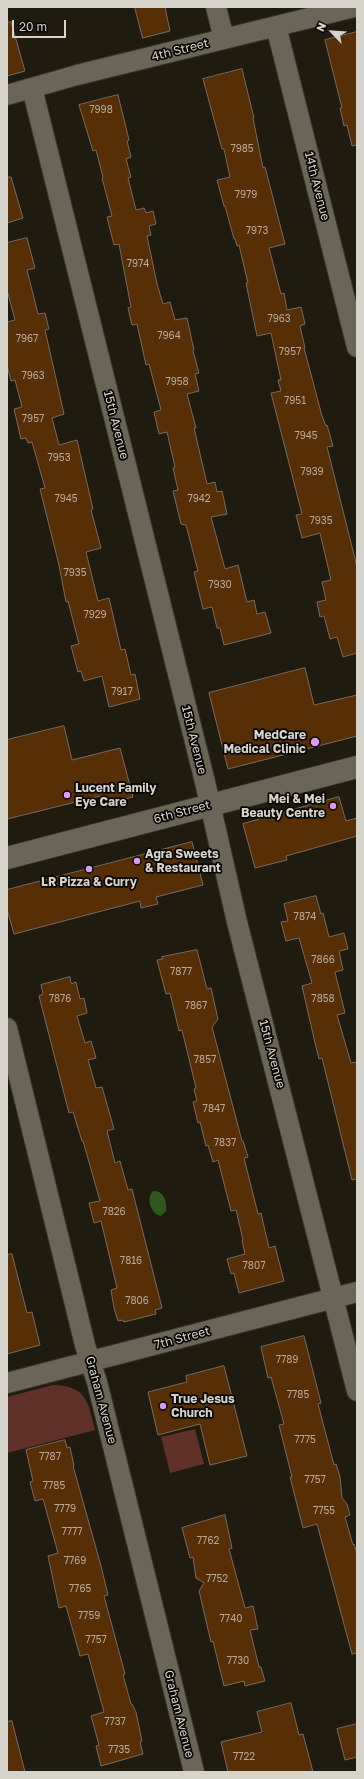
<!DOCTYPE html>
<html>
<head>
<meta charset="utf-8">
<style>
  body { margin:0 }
  #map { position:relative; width:364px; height:1779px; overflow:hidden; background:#201b0f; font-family:"Golos Text",sans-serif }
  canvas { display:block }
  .frame { position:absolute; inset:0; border:8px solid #d7d4cc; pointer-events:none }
  .north { position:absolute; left:312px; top:12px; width:40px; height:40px; -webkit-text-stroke:3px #080603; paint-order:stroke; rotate:295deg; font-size:11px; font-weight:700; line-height:16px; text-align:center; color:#d7d4cc }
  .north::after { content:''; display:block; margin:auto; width:14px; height:18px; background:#d7d4cc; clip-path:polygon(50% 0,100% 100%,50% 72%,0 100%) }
  .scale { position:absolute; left:12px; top:20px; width:54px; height:18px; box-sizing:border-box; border:2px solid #d7d4cc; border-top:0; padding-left:5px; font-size:12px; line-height:14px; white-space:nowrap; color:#d7d4cc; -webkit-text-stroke:3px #080603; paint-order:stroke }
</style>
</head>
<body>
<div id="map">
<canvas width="364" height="1779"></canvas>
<div class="frame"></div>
<div class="north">N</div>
<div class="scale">20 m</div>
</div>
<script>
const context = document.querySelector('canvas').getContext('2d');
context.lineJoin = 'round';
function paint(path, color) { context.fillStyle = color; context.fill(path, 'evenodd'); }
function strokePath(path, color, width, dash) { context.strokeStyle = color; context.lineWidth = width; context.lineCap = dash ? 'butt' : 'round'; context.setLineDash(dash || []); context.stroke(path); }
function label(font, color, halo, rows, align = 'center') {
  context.font = font + ' "Golos Text",sans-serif'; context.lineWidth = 3.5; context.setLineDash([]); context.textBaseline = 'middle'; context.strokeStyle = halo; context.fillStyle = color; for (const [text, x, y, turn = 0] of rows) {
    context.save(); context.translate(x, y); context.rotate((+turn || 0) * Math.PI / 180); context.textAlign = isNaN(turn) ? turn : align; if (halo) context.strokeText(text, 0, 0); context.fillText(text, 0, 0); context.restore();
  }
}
paint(new Path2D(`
  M 53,1385 C 87,1386 88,1402 95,1430 L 7,1453 L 7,1397 Z
  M 195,1429 L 204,1464 L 170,1473 L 161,1437 Z`), '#603227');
paint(new Path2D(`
  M 153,1191 C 164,1190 167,1202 166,1211 L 161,1216 C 150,1214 146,1198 153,1191 Z`), '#2e571f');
const building = new Path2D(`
  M 135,7 L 165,7 L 170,31 L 143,38 Z
  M 11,22 L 25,71 L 7,76 L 7,23 Z
  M 357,32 L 357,145 L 352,146 L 347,125 L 344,126 L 340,108 L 342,108 L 325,40 Z
  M 242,69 L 254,118 L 253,118 L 263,168 L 265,167 L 285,244 L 269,248 L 281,294 L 284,293 L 287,310 L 301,307 L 305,324 L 300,326 L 305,348 L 304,348 L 322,416 L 326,426 L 327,425 L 333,446 L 327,447 L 357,567 L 357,653 L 343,657 L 337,637 L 330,639 L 324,616 L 320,617 L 317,602 L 326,600 L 322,582 L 331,580 L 320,533 L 302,538 L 296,515 L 302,514 L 271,393 L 281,391 L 278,380 L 281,380 L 271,333 L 257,336 L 246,283 L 248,283 L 239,245 L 237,246 L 235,239 L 234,239 L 225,206 L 224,206 L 217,180 L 230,177 L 224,149 L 222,149 L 203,79 Z
  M 118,95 L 129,140 L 127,141 L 131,157 L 126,159 L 131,177 L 128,178 L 136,210 L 144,208 L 146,213 L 153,211 L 156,224 L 149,226 L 151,235 L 147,236 L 157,284 L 163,304 L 170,302 L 175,320 L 187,318 L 194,350 L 193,351 L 199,373 L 195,374 L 199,391 L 187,394 L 196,428 L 194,428 L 207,484 L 215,482 L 217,492 L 222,491 L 227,514 L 211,517 L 225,569 L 238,565 L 247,602 L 254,600 L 257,614 L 265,612 L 271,633 L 224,645 L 220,628 L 217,628 L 212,607 L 203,609 L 194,572 L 198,571 L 186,525 L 181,524 L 173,491 L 178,490 L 173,468 L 175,467 L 167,432 L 159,434 L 154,412 L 161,410 L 149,364 L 146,365 L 137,324 L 132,325 L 128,308 L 131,307 L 119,244 L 114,245 L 107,217 L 112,216 L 102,178 L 103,177 L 96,150 L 93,151 L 79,105 Z
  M 7,177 L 11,177 L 23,218 L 7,223 Z
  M 27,238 L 35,268 L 27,270 L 38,314 L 45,313 L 49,329 L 45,330 L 64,414 L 52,418 L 59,445 L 77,440 L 93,509 L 91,510 L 101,548 L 86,552 L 98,601 L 109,598 L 121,650 L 125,649 L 131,675 L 135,674 L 140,699 L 109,707 L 102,676 L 84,681 L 81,671 L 78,672 L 71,646 L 79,644 L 68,601 L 66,602 L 59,565 L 40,489 L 45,488 L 32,442 L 28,443 L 26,438 L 21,439 L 14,409 L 22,407 L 15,380 L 11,381 L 7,365 L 7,322 L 15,320 L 7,290 L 7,243 Z
  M 305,668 L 314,705 L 357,695 L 357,736 L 228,769 L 209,693 Z
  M 64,726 L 72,760 L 120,748 L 133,797 L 102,805 L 100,796 L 7,819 L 7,740 Z
  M 339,797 L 346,821 L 357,818 L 357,836 L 286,856 L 287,860 L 255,868 L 243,824 Z
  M 192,842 L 203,885 L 156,897 L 158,904 L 141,908 L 140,901 L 14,934 L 7,909 L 7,890 Z
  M 316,896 L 321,914 L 323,913 L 329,937 L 344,933 L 348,949 L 339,951 L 343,970 L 335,972 L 345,1013 L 337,1015 L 351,1063 L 357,1062 L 357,1179 L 352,1180 L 322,1058 L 319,1059 L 315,1043 L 302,986 L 312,983 L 299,938 L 286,941 L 281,922 L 288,921 L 284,904 Z
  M 197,950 L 207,989 L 211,988 L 218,1019 L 212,1027 L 242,1141 L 243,1141 L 248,1157 L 244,1158 L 258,1214 L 261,1213 L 269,1248 L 275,1246 L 284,1281 L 239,1293 L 234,1273 L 231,1274 L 227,1259 L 245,1254 L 242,1240 L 243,1240 L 236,1210 L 231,1211 L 218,1160 L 213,1162 L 208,1145 L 206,1146 L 200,1122 L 198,1123 L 193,1102 L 197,1101 L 194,1089 L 196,1088 L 182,1030 L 179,1031 L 170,993 L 166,994 L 157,960 L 163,959 L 162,957 Z
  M 70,977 L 71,984 L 76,982 L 80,999 L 84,998 L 87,1013 L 77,1016 L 85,1043 L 91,1041 L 96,1058 L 88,1060 L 96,1088 L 102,1087 L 114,1129 L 107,1131 L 115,1163 L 120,1161 L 128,1190 L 132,1189 L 162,1308 L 155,1310 L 156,1314 L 124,1322 L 123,1320 L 118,1321 L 114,1308 L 111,1290 L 117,1288 L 101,1221 L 94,1223 L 89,1203 L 100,1201 L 83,1141 L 82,1141 L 73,1112 L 69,1113 L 39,996 L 43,994 L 41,985 Z
  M 12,1254 L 27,1313 L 32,1312 L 40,1345 L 7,1354 L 7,1255 Z
  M 304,1336 L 321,1403 L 318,1404 L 334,1465 L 336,1464 L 340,1477 L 342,1498 L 347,1504 L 350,1515 L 345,1517 L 353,1545 L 354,1544 L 357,1554 L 357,1653 L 352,1654 L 317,1524 L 303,1528 L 290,1477 L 292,1477 L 279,1425 L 284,1424 L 271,1377 L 268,1378 L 261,1347 Z
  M 224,1366 L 247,1456 L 210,1465 L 200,1424 L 158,1435 L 148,1392 L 187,1382 L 186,1376 Z
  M 65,1440 L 67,1448 L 70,1447 L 74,1466 L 73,1466 L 101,1566 L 108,1595 L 104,1596 L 125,1674 L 123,1675 L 131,1704 L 132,1704 L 136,1712 L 142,1741 L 140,1742 L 143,1754 L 101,1766 L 96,1746 L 99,1745 L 91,1716 L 104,1712 L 88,1654 L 80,1656 L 66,1606 L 59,1608 L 48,1556 L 58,1553 L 43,1499 L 35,1501 L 30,1482 L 33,1481 L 26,1450 Z
  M 225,1515 L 232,1548 L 229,1549 L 245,1608 L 253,1606 L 258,1629 L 250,1630 L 259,1667 L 261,1667 L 265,1681 L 245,1686 L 244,1681 L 224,1686 L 213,1641 L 211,1642 L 199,1591 L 204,1583 L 196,1578 L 193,1557 L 190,1558 L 182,1528 Z
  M 291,1703 L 299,1735 L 303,1734 L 313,1772 L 228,1772 L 221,1742 L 262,1732 L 257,1712 Z
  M 12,1721 L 25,1772 L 7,1772 L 7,1722 Z
  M 357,1724 L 357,1757 L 345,1760 L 337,1729 Z`);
paint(building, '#572f06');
strokePath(building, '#786b61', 1);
const minor = new Path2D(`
  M 216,7 L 224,39
  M 276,26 L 357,347
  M 32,88 L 205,782 L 237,922 L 357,1391
  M 7,95 L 77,75 L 354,7
  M 7,1028 L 85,1345 L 97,1382 L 194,1772
  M 7,1383 L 357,1292`);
const tertiary = new Path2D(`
  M 7,858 L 357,767`);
strokePath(minor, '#37332e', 22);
strokePath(tertiary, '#37332e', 24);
strokePath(minor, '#6b6557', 20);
strokePath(tertiary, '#6b6557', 22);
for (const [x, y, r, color] of [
  [315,742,5,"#da9af6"],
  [67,795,4,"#da9af6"],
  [333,806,4,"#da9af6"],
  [137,861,4,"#da9af6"],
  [89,869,4,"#da9af6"],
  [163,1406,4,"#da9af6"]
]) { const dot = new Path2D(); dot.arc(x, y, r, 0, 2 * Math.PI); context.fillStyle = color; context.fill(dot); strokePath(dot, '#080603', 1.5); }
label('10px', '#b7ab9a', null, [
  ["7998",101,110],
  ["7985",242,149],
  ["7979",246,195],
  ["7973",257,231],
  ["7974",138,264],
  ["7963",279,319],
  ["7964",169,336],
  ["7967",27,339],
  ["7957",290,352],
  ["7963",33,376],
  ["7958",177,382],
  ["7951",295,401],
  ["7957",33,419],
  ["7945",306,436],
  ["7953",59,458],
  ["7939",312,472],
  ["7945",66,499],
  ["7942",199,499],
  ["7935",321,521],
  ["7935",75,573],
  ["7930",220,585],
  ["7929",95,615],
  ["7917",122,692],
  ["7874",305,917],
  ["7866",323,960],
  ["7877",181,972],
  ["7876",60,999],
  ["7858",323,999],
  ["7867",196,1006],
  ["7857",205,1060],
  ["7847",214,1109],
  ["7837",225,1143],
  ["7826",114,1212],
  ["7816",131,1261],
  ["7807",254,1266],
  ["7806",137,1301],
  ["7789",287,1360],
  ["7785",298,1395],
  ["7775",305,1440],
  ["7787",50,1457],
  ["7757",315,1480],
  ["7785",54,1486],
  ["7779",65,1509],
  ["7755",324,1511],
  ["7777",72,1532],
  ["7762",208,1541],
  ["7769",75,1561],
  ["7752",217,1579],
  ["7765",80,1589],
  ["7759",89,1616],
  ["7740",231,1619],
  ["7757",96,1640],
  ["7730",238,1661],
  ["7737",115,1722],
  ["7735",119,1750],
  ["7722",244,1757]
]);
label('12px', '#d7d4cc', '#080603', [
  ["4th Street",180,50,-14],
  ["14th Avenue",317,186,76],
  ["15th Avenue",116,425,76],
  ["15th Avenue",194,740,76],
  ["6th Street",182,812,-15],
  ["15th Avenue",272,1054,75],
  ["7th Street",182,1338,-15],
  ["Graham Avenue",101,1400,75],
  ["Graham Avenue",179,1714,76]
]);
label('bold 12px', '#d7d4cc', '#080603', [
  ["MedCare",306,735,"right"],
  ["Medical Clinic",306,749,"right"],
  ["Lucent Family",75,788],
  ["Eye Care",75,802],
  ["Mei & Mei",325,799,"right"],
  ["Beauty Centre",325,813,"right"],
  ["Agra Sweets",145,854],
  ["& Restaurant",145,868],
  ["LR Pizza & Curry",89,882,"center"],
  ["True Jesus",171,1399],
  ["Church",171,1413]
], 'left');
</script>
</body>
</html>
